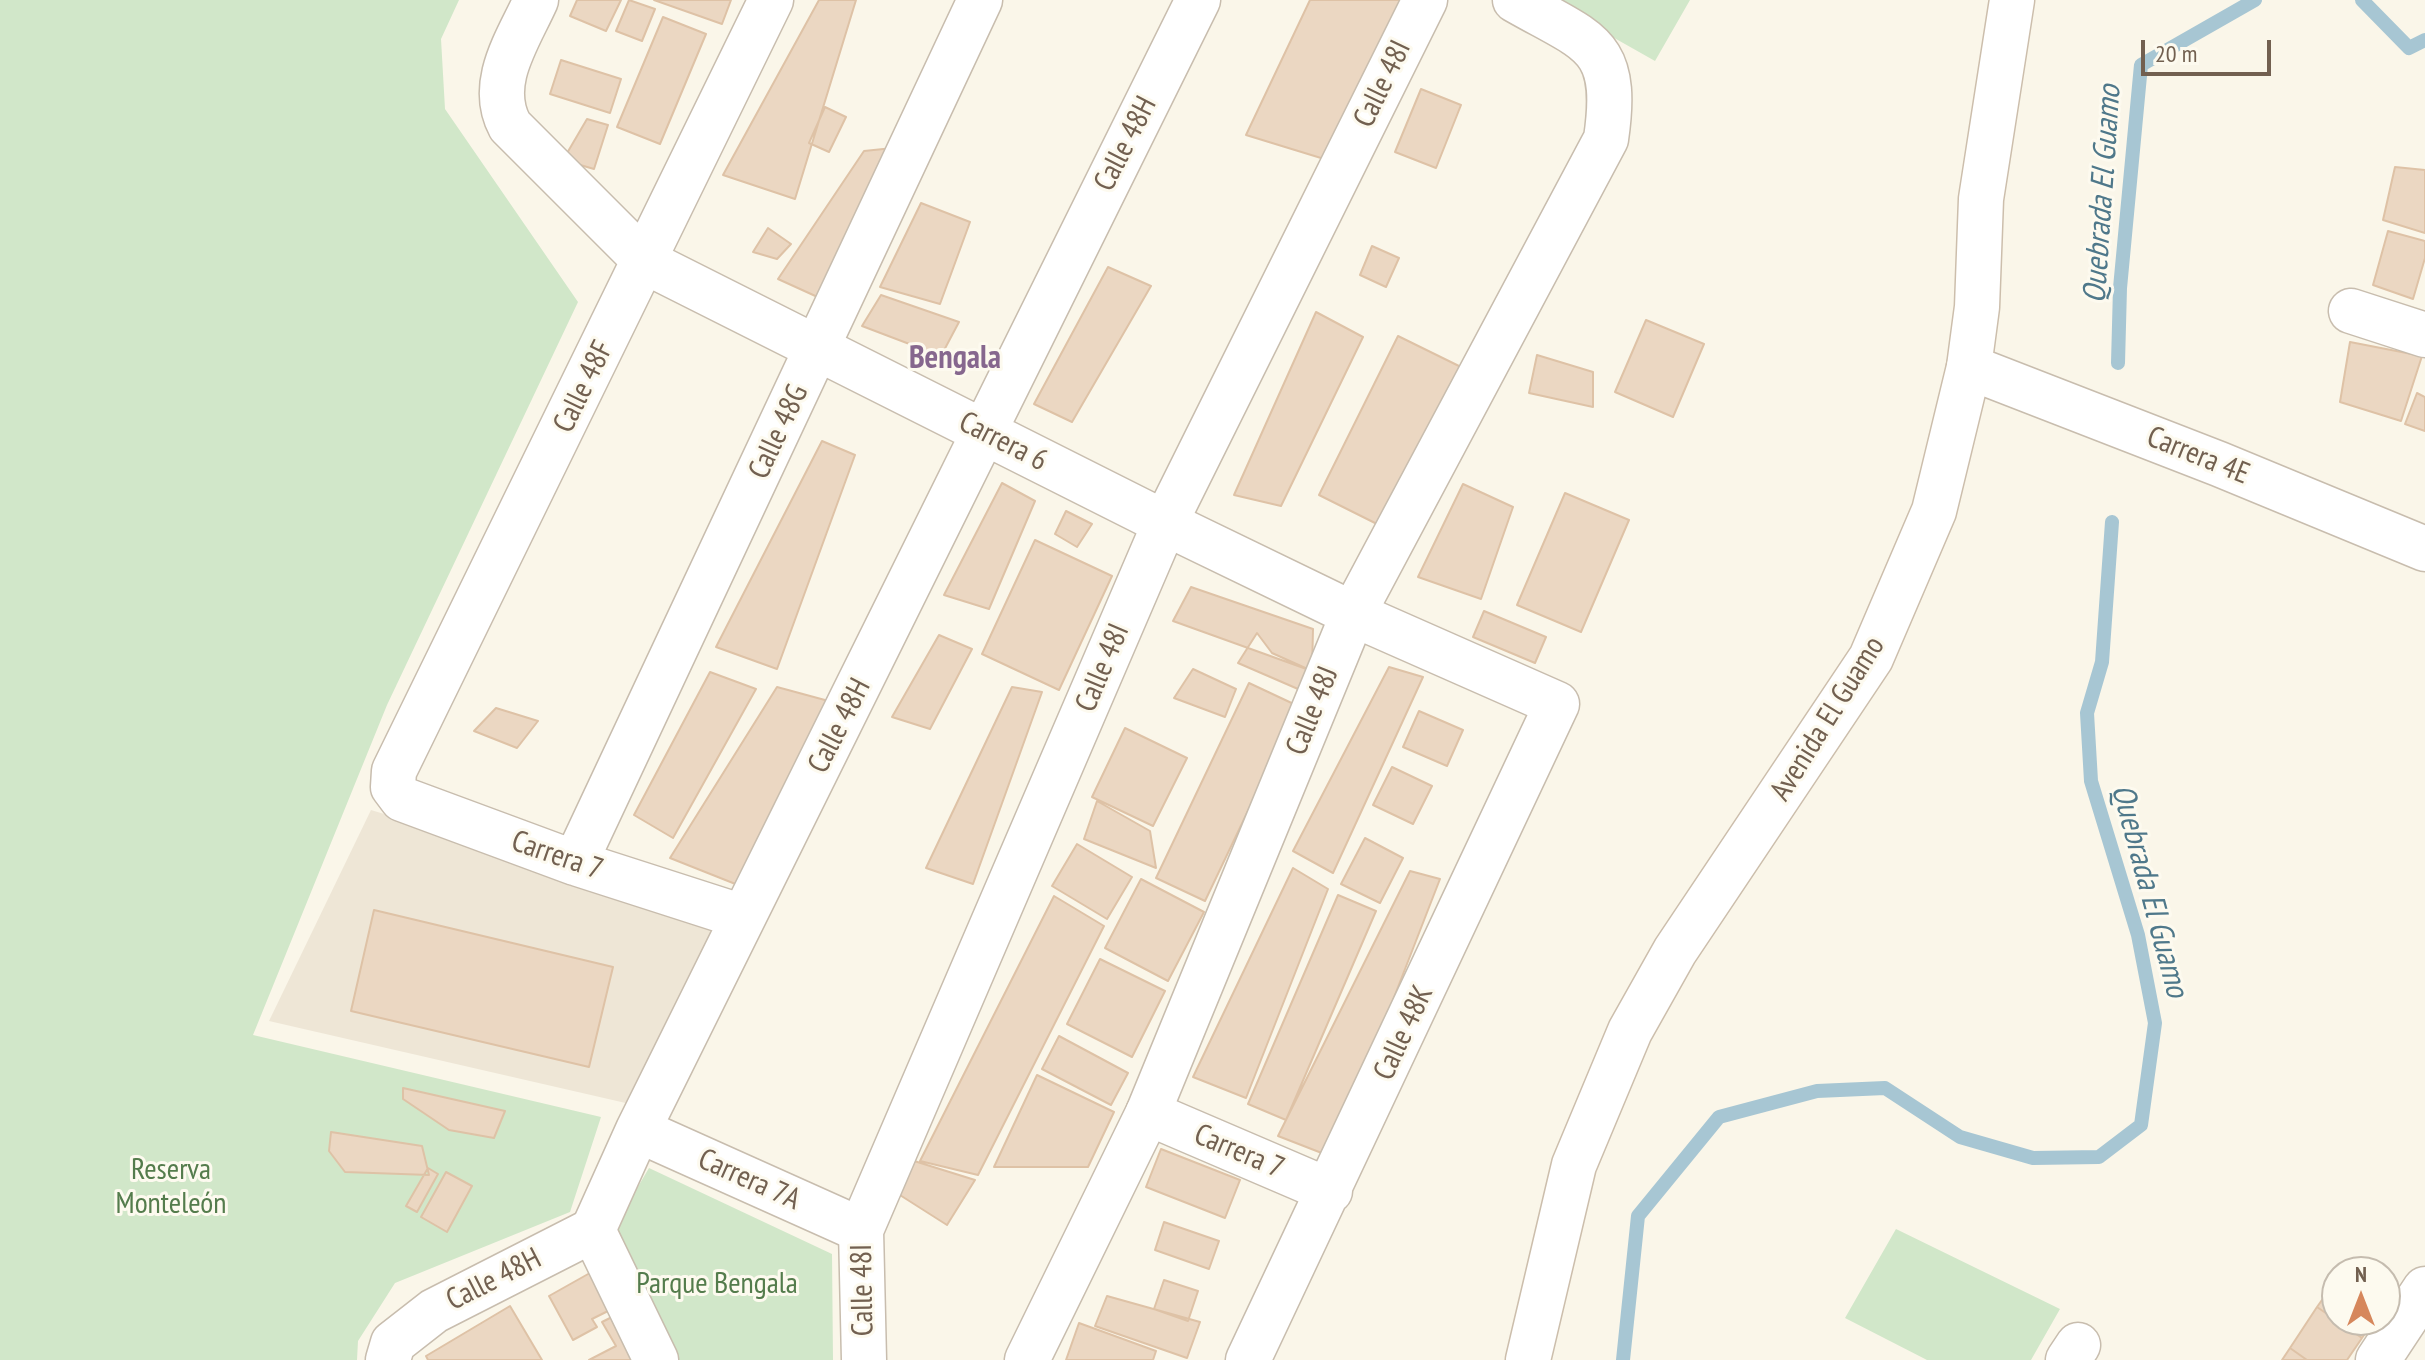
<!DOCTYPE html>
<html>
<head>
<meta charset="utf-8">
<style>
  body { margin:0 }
  #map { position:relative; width:2425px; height:1360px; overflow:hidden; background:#faf6e9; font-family:"PT Sans Narrow",sans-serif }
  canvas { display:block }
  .north { position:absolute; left:2321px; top:1256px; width:80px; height:80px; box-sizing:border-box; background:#fdfaef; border:2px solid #c5bcaf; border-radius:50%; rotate:0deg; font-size:22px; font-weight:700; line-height:32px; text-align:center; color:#726050 }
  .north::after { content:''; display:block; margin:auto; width:28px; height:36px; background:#d6875c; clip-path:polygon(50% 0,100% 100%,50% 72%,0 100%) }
  .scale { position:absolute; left:2141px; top:40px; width:130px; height:36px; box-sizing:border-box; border:4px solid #726050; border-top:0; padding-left:10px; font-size:24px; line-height:28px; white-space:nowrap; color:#726050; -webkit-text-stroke:6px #fdfaef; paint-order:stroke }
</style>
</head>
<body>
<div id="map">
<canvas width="2425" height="1360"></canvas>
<div class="north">N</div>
<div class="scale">20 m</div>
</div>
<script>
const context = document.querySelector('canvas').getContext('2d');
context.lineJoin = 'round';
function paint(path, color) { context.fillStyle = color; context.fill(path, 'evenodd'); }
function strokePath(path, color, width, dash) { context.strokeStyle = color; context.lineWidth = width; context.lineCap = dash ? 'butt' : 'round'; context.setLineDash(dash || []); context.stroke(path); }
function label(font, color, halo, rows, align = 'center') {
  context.font = font + ' "PT Sans Narrow",sans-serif'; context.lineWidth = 6; context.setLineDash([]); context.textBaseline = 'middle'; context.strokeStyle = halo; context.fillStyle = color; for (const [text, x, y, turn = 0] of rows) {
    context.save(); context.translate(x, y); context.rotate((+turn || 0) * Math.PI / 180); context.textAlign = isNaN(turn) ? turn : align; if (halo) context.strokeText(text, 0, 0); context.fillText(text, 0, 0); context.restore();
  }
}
paint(new Path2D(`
  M 371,810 L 570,871 L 712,931 L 630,1104 L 269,1021 Z`), '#eee6d6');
paint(new Path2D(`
  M 0,0 L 459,0 L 441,39 L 445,109 L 578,302 L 387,705 L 253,1035 L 601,1117 L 570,1212 L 395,1283 L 358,1341 L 357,1360 L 0,1360 Z
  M 1547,0 L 1690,0 L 1655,61 Z
  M 649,1168 L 832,1254 L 833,1360 L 667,1360 L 609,1236 Z
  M 1896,1229 L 2060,1309 L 2031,1360 L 1927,1360 L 1845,1318 Z`), '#d1e7c9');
strokePath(new Path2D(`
  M 2362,0 L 2409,48 L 2425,40
  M 2118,363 L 2120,288 L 2141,65 L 2255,0
  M 1623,1360 L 1638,1216 L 1719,1117 L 1817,1091 L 1885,1088 L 1960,1137 L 2033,1158 L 2099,1157 L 2141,1125 L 2155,1023 L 2138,935 L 2091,781 L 2087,713 L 2102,662 L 2112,522`), '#a7c6d3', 14);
const building = new Path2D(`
  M 577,0 L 621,0 L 606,31 L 570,16 Z
  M 629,0 L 655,9 L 642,41 L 616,31 Z
  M 654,0 L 731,0 L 722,24 Z
  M 819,0 L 856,0 L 795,199 L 723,175 Z
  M 1310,0 L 1407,0 L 1334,162 L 1246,135 Z
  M 663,17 L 706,34 L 660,144 L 617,127 Z
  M 561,60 L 621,79 L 610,113 L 550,94 Z
  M 1421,89 L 1461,105 L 1436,168 L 1395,152 Z
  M 825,107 L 846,117 L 829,152 L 809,143 Z
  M 587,119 L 608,125 L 594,169 L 563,160 Z
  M 893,148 L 822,299 L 778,279 L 864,151 Z
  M 2395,167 L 2425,170 L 2425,233 L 2383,220 Z
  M 921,203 L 970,222 L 940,304 L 880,287 Z
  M 768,228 L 791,244 L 777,259 L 753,252 Z
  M 2388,231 L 2425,241 L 2425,258 L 2413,299 L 2373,285 Z
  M 1372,246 L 1399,258 L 1386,287 L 1360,275 Z
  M 1108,267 L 1151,286 L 1072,422 L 1034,404 Z
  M 881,295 L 959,322 L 941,356 L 862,326 Z
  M 1316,312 L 1363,337 L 1281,506 L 1234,495 Z
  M 1646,320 L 1704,344 L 1673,417 L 1615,392 Z
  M 1398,336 L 1461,367 L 1381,526 L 1319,495 Z
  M 2350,342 L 2422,356 L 2401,421 L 2340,402 Z
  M 1537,355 L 1593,372 L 1593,407 L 1529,393 Z
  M 2417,393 L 2425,397 L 2425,431 L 2405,424 Z
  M 822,441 L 855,455 L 777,669 L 716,647 Z
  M 1002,483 L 1035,501 L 989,609 L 944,595 Z
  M 1463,484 L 1513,507 L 1481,599 L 1418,577 Z
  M 1565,493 L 1629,520 L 1581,632 L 1517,605 Z
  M 1066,511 L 1092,524 L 1077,547 L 1055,534 Z
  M 1035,540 L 1112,576 L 1059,690 L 982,654 Z
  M 1191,587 L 1313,629 L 1312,671 L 1173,621 Z
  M 1484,611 L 1546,637 L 1535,663 L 1473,637 Z
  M 1257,633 L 1272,653 L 1312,671 L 1298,689 L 1238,663 Z
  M 939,635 L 972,649 L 930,729 L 892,717 Z
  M 1389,667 L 1423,677 L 1333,873 L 1293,851 Z
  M 1193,669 L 1236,689 L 1225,717 L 1174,698 Z
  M 710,672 L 756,689 L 673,838 L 634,815 Z
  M 1249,683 L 1298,706 L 1205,901 L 1156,878 Z
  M 777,687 L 847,706 L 748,889 L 670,858 Z
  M 1012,687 L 1042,692 L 973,884 L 926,868 Z
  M 496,708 L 538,721 L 517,748 L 474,731 Z
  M 1419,711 L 1463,730 L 1447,766 L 1403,747 Z
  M 1125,728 L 1187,758 L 1153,826 L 1092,797 Z
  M 1392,767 L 1432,786 L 1413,824 L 1373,805 Z
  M 1097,801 L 1150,831 L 1156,868 L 1084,839 Z
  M 1365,838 L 1403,858 L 1380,903 L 1341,884 Z
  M 1077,844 L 1132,877 L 1107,919 L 1052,886 Z
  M 1293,868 L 1328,889 L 1246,1098 L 1193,1077 Z
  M 1410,871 L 1440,879 L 1332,1157 L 1278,1136 Z
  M 1141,879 L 1204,912 L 1168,981 L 1105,948 Z
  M 1338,895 L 1376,911 L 1286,1120 L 1248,1104 Z
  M 1054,896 L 1104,926 L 978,1175 L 920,1161 Z
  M 374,910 L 613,967 L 589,1067 L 351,1011 Z
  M 1100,959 L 1165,991 L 1132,1057 L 1067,1024 Z
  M 1059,1036 L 1128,1073 L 1111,1105 L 1042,1069 Z
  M 1037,1075 L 1114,1112 L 1088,1167 L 994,1167 Z
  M 403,1088 L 505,1111 L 494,1138 L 449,1130 L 403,1099 Z
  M 331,1132 L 422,1146 L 429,1175 L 345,1172 L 329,1151 Z
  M 1161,1149 L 1240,1180 L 1225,1218 L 1146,1187 Z
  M 911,1160 L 975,1180 L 947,1225 L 892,1190 Z
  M 428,1168 L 438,1174 L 417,1212 L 406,1206 Z
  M 446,1172 L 472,1186 L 447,1232 L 421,1217 Z
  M 1164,1222 L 1219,1241 L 1209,1269 L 1155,1250 Z
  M 597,1269 L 618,1306 L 592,1319 L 597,1327 L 573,1340 L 549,1296 Z
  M 1164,1280 L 1198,1291 L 1188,1321 L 1154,1309 Z
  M 2334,1283 L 2337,1285 L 2337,1320 L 2374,1320 L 2362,1338 L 2317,1307 Z
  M 1107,1296 L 1200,1322 L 1187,1358 L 1095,1326 Z
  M 510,1306 L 542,1360 L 428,1360 L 426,1356 Z
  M 2317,1307 L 2362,1338 L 2347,1360 L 2307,1360 L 2290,1348 Z
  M 618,1314 L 643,1360 L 589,1360 L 616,1346 L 602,1322 Z
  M 1079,1323 L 1156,1351 L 1153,1360 L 1066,1360 Z
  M 2290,1348 L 2307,1360 L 2282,1360 Z`);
paint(building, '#ebd7c2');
strokePath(building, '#dec2a6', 2);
const minor = new Path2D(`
  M 536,0 C 518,40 487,83 510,126 L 646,262 L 1165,523 L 1353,614 L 1557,704 L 1248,1360
  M 2351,311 L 2425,335
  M 575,863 L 980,0
  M 743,917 L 575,863 L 402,799 L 393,787 L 394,771 L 771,0
  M 1148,1113 L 1330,1191
  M 638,1130 L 861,1230
  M 593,1230 L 638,1130 L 1198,0
  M 2068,1360 L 2078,1345
  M 2378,1360 L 2425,1289`);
const tertiary = new Path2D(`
  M 1969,367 L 2219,464 L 2425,549
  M 388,1360 L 393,1343 L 434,1311 L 593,1230 L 656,1360
  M 864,1360 L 861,1230 L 1165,523 L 1425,0
  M 1027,1360 L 1148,1113 L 1353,614 L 1606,139 C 1620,43 1590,43 1515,0`);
const secondary = new Path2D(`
  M 1528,1360 L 1574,1165 L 1630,1031 L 1675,951 L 1871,658 L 1934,511 L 1969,367 L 1977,307 L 1981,199 L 2012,0`);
strokePath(minor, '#c8bdae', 47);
strokePath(tertiary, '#c8bdae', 47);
strokePath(secondary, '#ccbeac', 47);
strokePath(minor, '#fff', 44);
strokePath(tertiary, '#fff', 44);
strokePath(secondary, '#fff', 44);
label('30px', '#726050', '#fdfaef', [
  ["Calle 48I",1383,84,-64],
  ["Calle 48H",1126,144,-63],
  ["Calle 48F",584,387,-64],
  ["Calle 48G",779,432,-65],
  ["Carrera 6",1003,442,27],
  ["Carrera 4E",2198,456,22],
  ["Calle 48I",1103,668,-67],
  ["Calle 48J",1313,711,-68],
  ["Avenida El Guamo",1828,719,-58],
  ["Calle 48H",840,726,-63],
  ["Carrera 7",557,856,19],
  ["Calle 48K",1404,1033,-65],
  ["Carrera 7",1239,1152,23],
  ["Carrera 7A",749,1180,24],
  ["Calle 48H",494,1280,-27],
  ["Calle 48I",863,1290,-91]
]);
label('30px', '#547c4c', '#fdfaef', [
  ["Reserva",171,1170],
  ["Monteleón",171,1204],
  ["Parque Bengala",717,1284]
]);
label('italic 32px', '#4f788a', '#fdfaef', [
  ["Quebrada El Guamo",2103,194,-86],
  ["Quebrada El Guamo",2149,891,75]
]);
label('bold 32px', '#86678e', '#fdfaef', [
  ["Bengala",955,359]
]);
</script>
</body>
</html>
